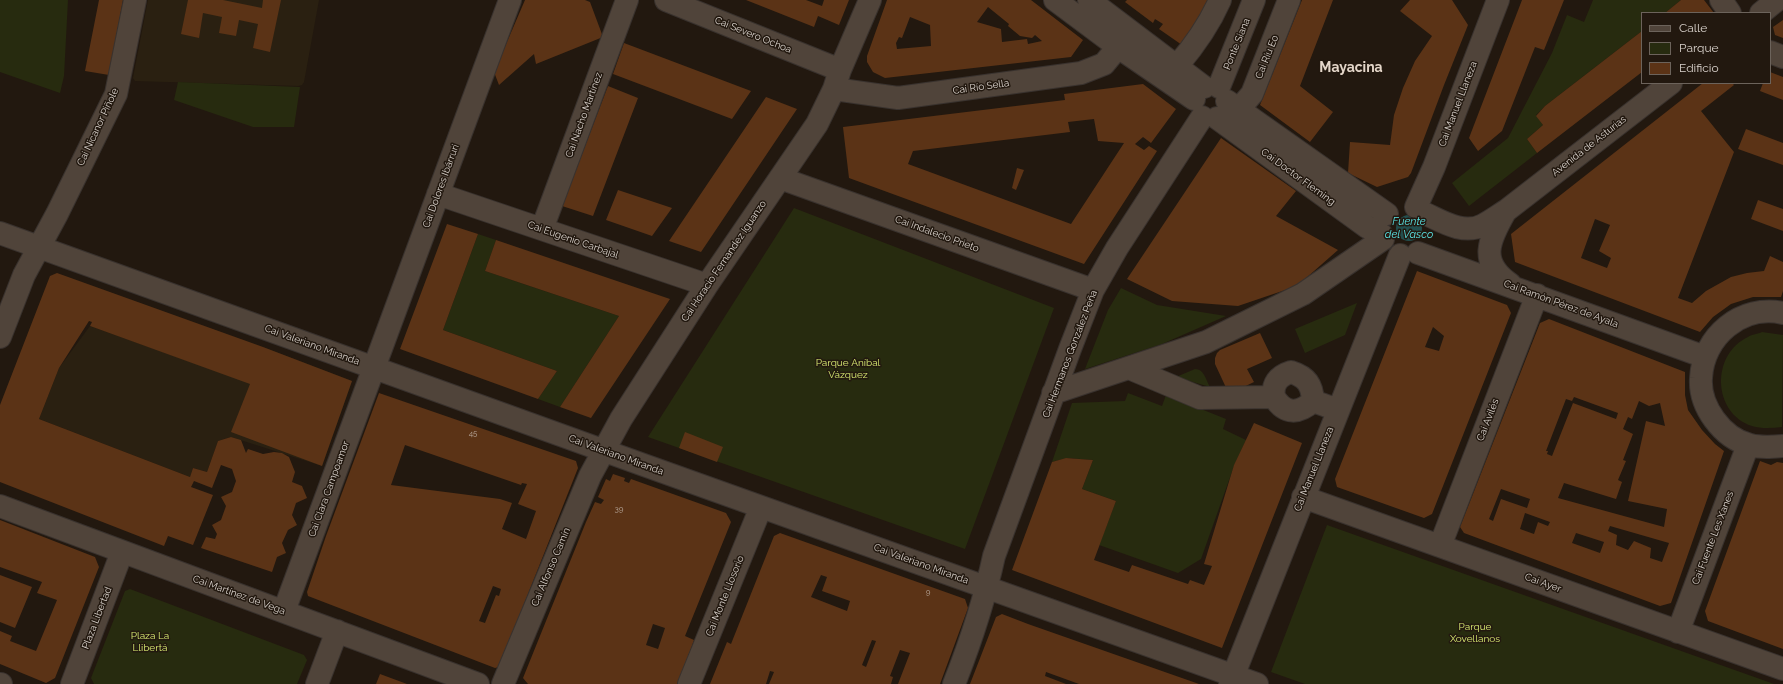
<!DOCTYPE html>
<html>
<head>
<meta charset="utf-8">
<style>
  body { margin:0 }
  #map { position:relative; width:1783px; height:684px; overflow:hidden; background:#22180f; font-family:Raleway,sans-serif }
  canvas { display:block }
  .legend { position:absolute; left:1641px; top:12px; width:130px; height:72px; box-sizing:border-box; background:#22180f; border:1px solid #6c635b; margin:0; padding:5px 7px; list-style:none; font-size:12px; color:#dad3cd }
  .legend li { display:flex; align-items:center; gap:8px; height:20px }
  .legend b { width:20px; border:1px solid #6c635b }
</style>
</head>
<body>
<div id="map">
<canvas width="1783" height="684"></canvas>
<ul class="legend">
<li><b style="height:5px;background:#50443a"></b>Calle</li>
<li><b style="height:11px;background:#272b0f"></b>Parque</li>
<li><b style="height:11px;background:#5b3316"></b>Edificio</li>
</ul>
</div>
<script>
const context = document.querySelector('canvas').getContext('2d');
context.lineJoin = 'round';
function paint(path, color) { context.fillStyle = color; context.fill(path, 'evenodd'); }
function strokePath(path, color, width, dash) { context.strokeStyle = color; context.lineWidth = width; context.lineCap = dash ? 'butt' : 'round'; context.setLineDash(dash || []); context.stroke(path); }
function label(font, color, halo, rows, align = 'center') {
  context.font = font + ' Raleway,sans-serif'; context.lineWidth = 3; context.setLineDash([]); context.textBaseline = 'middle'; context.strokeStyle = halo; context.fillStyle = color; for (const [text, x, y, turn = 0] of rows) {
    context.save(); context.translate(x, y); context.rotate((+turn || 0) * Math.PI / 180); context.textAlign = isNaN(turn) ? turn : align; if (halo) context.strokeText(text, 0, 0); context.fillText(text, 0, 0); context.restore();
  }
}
paint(new Path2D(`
  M 148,0 L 319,0 L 304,82 L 302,85 L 298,86 L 135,81 L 133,78 Z
  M 90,326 L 250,383 L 263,347 L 352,381 L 322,466 L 231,437 L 218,441 L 207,472 L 193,468 L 190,477 L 39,419 L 59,368 Z`), '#2a2011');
paint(new Path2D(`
  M 0,0 L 68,0 L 64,76 L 60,93 L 0,72 Z
  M 1593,0 L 1681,0 L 1665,13 L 1642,13 L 1642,31 L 1545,106 L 1536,115 L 1543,125 L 1527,139 L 1537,153 L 1469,206 L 1452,183 L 1508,138 L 1552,53 L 1567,15 L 1584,22 Z
  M 178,82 L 300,87 L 294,127 L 253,127 L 174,100 Z
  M 794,208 L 1054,308 L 965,549 L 648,437 Z
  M 478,234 L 496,240 L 485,271 L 619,316 L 560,407 L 538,399 L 557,371 L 443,330 Z
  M 1121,288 L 1157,305 L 1226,316 L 1162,344 L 1085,369 L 1108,310 Z
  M 1357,303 L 1345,335 L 1305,353 L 1295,329 Z
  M 1762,332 L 1783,335 L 1782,427 C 1772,428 1762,429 1752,426 C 1712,413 1711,354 1748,337 C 1752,334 1758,334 1762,332 Z
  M 1195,369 C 1204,369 1206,380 1210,387 L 1176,377 Z
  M 1128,393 L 1162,406 L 1166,395 L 1226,419 L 1223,429 L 1246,440 L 1234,466 L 1201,559 L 1178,573 L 1099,545 L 1116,501 L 1082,489 L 1093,460 L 1067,458 L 1052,462 L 1072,403 L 1125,401 Z
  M 1327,525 L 1774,684 L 1305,684 L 1271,672 Z
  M 130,589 L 304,655 L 307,660 L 297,684 L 94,684 L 91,678 L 125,591 Z`), '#272b0f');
paint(new Path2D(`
  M1396 228a13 13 0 1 1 26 0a13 13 0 1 1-26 0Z`), '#234e4e');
paint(new Path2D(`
  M 99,0 L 123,0 L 109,75 L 85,71 Z
  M 188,0 L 223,0 L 262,8 L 263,0 L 281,0 L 270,52 L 253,48 L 258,24 L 239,20 L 236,36 L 219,33 L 222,17 L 203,13 L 199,38 L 181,34 Z
  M 525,0 L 585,0 L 590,2 L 603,37 L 536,64 L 534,54 L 499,85 L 494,72 Z
  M 746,0 L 806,0 L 822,6 L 824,0 L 849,0 L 839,25 L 818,16 L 814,27 Z
  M 887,0 L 1031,0 L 1083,40 L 1071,57 L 885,78 L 873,72 L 867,62 L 867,56 ZM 988,7 L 1009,24 L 1008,26 L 1020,36 L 1032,38 L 1035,35 L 1042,41 L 1028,44 L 1027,39 L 1002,42 L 1001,29 L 977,22 ZM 910,17 L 930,25 L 931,46 L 897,49 L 896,43 L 899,37 L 902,38 Z
  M 1127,0 L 1210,0 L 1182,45 L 1159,29 L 1163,24 L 1155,19 L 1153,23 L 1125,2 Z
  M 1302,0 L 1333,0 L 1300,86 L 1333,112 L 1310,142 L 1260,105 Z
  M 1410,0 L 1452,0 L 1468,25 L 1444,85 L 1411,173 L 1408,177 L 1377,187 L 1348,173 L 1350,142 L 1390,145 L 1394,115 L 1403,88 L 1415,61 L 1432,36 L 1400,11 Z
  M 1522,0 L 1564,0 L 1544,50 L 1535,47 L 1502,131 L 1478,151 L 1469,138 Z
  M 1681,0 L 1704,0 L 1714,13 L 1665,13 Z
  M 1783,20 L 1783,38 L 1775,35 L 1773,27 Z
  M 1642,31 L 1642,72 L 1537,153 L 1527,139 L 1543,125 L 1536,116 L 1545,106 Z
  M 624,43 L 751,91 L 732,119 L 613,74 Z
  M 1770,72 L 1783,77 L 1783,100 L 1760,91 L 1763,83 L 1770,83 Z
  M 1703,83 L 1732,83 L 1734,85 L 1701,111 L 1734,152 L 1678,298 L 1692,303 L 1706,291 L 1731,277 L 1747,273 L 1764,271 L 1770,256 L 1783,262 L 1783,291 L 1781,297 L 1753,297 L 1731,304 L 1713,317 L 1700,332 L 1515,262 L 1511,234 ZM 1595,219 L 1610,225 L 1599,251 L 1611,258 L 1607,268 L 1581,258 Z
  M 1143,84 L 1176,109 L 1151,143 L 1143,137 L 1135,144 L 1144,150 L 1149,146 L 1157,151 L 1084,264 L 849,178 L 843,127 L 1065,100 L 1064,94 ZM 1094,119 L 1098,141 L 1124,143 L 1071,224 L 908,164 L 913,151 L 1070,132 L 1068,122 Z
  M 608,86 L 638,98 L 593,216 L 562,206 Z
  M 766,97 L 797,109 L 701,252 L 669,241 Z
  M 1746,129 L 1783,143 L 1783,165 L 1738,149 Z
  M 1221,138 L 1296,191 L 1276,216 L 1338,250 L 1297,286 L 1238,306 L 1172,301 L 1127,279 Z
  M 1017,168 L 1024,170 L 1016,190 L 1012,188 Z
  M 618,190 L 672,208 L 652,236 L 606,220 Z
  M 1758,200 L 1783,209 L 1783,231 L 1751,219 Z
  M 447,224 L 478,234 L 443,330 L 557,371 L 538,399 L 400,349 Z
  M 496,240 L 670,299 L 591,418 L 560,407 L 619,316 L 485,271 Z
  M 1417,271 L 1507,305 L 1511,313 L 1432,514 L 1424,518 L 1337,487 L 1335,479 ZM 1433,327 L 1444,336 L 1439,351 L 1425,347 Z
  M 57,273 L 263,347 L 352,381 L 322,466 L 231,432 L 250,384 L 90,326 L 92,322 L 89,321 L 59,368 L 39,419 L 190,477 L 193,468 L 207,472 L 218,441 L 231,437 L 241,440 L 246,453 L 248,449 L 263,454 L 274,452 L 282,453 L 289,457 L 295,472 L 292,482 L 302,486 L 307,498 L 296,503 L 292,515 L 297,525 L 288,530 L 282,543 L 286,553 L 277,557 L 272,572 L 201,548 L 206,537 L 215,539 L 217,534 L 212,525 L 221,520 L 226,506 L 221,497 L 232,492 L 236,481 L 232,469 L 221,465 L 212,488 L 194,481 L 191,487 L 213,495 L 193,545 L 168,536 L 164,546 L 0,482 L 0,405 L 50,276 Z
  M 1549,319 L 1685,372 L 1685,395 L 1688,410 L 1702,430 L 1715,444 L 1724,451 L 1671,603 L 1660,606 L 1464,533 L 1460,527 L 1540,323 ZM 1574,397 L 1618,413 L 1616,419 L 1573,403 L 1552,456 L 1547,454 L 1548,451 L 1546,451 L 1566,399 L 1572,401 ZM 1639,401 L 1649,406 L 1660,403 L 1665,426 L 1646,421 L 1628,501 L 1667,509 L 1664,527 L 1558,498 L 1564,483 L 1616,499 L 1622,482 L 1618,480 L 1626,461 L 1623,460 L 1633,434 L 1623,429 L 1628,417 L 1632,419 ZM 1501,489 L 1530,499 L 1527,508 L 1501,499 L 1493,521 L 1489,519 ZM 1525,513 L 1550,522 L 1548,526 L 1538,522 L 1534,534 L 1520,529 ZM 1610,526 L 1669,543 L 1662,562 L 1650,558 L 1651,548 L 1634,541 L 1628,550 L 1616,545 L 1617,535 L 1608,531 ZM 1576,533 L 1604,542 L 1600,553 L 1572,543 Z
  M 1260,333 L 1272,358 L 1247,369 L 1254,382 L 1229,394 L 1215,364 L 1215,358 L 1217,353 L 1220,350 Z
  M 379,393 L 576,461 L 578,468 L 499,667 L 495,668 L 308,596 L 307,592 L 326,536 ZM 405,445 L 521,485 L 522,483 L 527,484 L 518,504 L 536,511 L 526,539 L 502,529 L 512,503 L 500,499 L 391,485 ZM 493,586 L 501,589 L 499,596 L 496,595 L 485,623 L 479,621 Z
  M 1254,423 L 1302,443 L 1222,648 L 1012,570 L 1052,462 L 1066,458 L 1093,460 L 1082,489 L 1116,501 L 1094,560 L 1129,572 L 1132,565 L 1188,584 L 1190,580 L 1204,585 L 1212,566 L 1204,564 L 1234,465 Z
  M 685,432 L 723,447 L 717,462 L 679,448 Z
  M 1760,461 L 1771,465 L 1777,462 L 1783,463 L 1783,649 L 1708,621 L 1705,611 Z
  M 613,474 L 625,478 L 624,481 L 629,483 L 631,479 L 726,513 L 731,522 L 685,636 L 694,640 L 679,684 L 528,684 L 523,678 L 586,522 L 595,502 L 601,504 L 604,500 L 598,497 L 606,479 L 610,481 ZM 653,624 L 665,628 L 658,649 L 646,645 Z
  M 0,520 L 95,557 L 99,567 L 55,678 L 46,683 L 0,664 L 0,631 L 12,636 L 10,641 L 36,651 L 57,600 L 37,593 L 42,582 L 0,567 Z
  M 780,533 L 965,599 L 968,608 L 940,684 L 898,684 L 910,653 L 900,650 L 890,676 L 893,677 L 891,684 L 769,684 L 774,672 L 770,671 L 766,684 L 710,684 L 727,642 L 731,644 L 774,536 ZM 821,575 L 827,577 L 822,591 L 850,601 L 847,611 L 811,597 ZM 872,640 L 876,641 L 866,667 L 862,665 Z
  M 0,575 L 32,587 L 15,628 L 0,622 Z
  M 1002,614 L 1028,624 L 1199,684 L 1079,684 L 1046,672 L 1045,676 L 1066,684 L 970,684 L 996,617 Z
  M 380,674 L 407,684 L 376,684 Z`), '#5b3316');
const minor = new Path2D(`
  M 666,0 L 840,70
  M 1055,0 L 1118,47 L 1194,99
  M 1089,0 L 1204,87
  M 1721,0 L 1730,13
  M 1761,13 L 1777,0
  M 1770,52 L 1783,57
  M 1177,66 C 1195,45 1209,25 1220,0
  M 1219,87 L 1254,0
  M 834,89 L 898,98 L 1081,73 L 1104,64 L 1118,47
  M 1227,101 L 1387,214
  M 1238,110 L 1252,94 L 1289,0
  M 1217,118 L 1367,227 L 1382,235
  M 780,178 L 1093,290
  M 438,194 L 707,285
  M 1416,207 L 1434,167 L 1498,0
  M 1505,212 C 1489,240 1478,262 1510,284
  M 1426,214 C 1443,222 1464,235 1483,225 C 1491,221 1499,215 1507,210 L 1671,83
  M 542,229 L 627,0
  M 0,233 L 641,464 L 1257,684
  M 1418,253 L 1705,357
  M 1783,313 C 1742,304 1703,336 1701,378 C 1699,406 1722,438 1750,445 C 1761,448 1772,447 1783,446
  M 0,337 L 24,275 L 57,214 L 116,94 L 135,0
  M 1129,368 L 1200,398 L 1274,397 C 1285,415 1299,414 1313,401 L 1338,410
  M 1053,393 L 1206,342 L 1303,294 L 1383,239
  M 1274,397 C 1272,384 1278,376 1291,372 C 1307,377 1312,385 1313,401
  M 1303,497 L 1783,669
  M 0,506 L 478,684
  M 1440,546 L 1537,295
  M 284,611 L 510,0
  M 1678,632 L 1748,445
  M 0,684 L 1,684
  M 72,684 L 122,552
  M 317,684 L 337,631
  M 503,684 L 590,476 L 621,419 L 707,285 L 817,124 L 834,89 L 840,70 L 870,0
  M 689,684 L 761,507
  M 954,684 C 971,641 984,602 994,556 L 1070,349 L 1093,290 L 1117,248 L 1202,117
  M 1230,684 L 1400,255`);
strokePath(minor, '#39322e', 24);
strokePath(minor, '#50443a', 22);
label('8px', '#baab9f', null, [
  ["45",473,434],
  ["39",619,510],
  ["9",928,593]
]);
label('10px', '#dad3cd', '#22180f', [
  ["Cai Severo Ochoa",753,35,22],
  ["Ponte Siana",1237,44,-68],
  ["Cai Ríu Eo",1267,57,-68],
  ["Cai Río Sella",981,87,-8],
  ["Cai Manuel Llaneza",1458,104,-69],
  ["Cai Nacho Martínez",584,115,-70],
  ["Cai Nicanor Piñole",98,127,-65],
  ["Avenida de Asturias",1589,146,-38],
  ["Cai Doctor Fleming",1298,177,36],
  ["Cai Dolores Ibárruri",441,186,-70],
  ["Cai Indalecio Prieto",937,234,20],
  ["Cai Eugenio Carbajal",573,240,19],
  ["Cai Horacio Fernandez Iguanzo",724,261,-56],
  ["Cai Ramón Pérez de Ayala",1561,304,20],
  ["Cai Valeriano Miranda",312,345,20],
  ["Cai Hermanos González Peña",1070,354,-69],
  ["Cai Avilés",1488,420,-69],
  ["Cai Valeriano Miranda",616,455,20],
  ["Cai Manuel Llaneza",1314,469,-68],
  ["Cai Clara Campoamor",329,489,-70],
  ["Cai Fuente Les Xanes",1713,538,-69],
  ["Cai Valeriano Miranda",921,564,20],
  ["Cai Alfonso Camín",551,567,-67],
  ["Cai Ayer",1543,583,20],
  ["Cai Martínez de Vega",239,595,20],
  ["Cai Monte Llosorio",725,596,-68],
  ["Plaza Libertad",97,618,-69]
]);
label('10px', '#d9ec72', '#22180f', [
  ["Parque Aníbal",848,363],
  ["Vázquez",848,375],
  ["Parque",1475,627],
  ["Xovellanos",1475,639],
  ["Plaza La",150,636],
  ["Llibertá",150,648]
]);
label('italic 11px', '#5be6e8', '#22180f', [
  ["Fuente",1409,222],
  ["del Vasco",1409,235]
]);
label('bold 14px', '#e4d6c9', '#22180f', [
  ["Mayacina",1351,68]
]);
</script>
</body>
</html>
